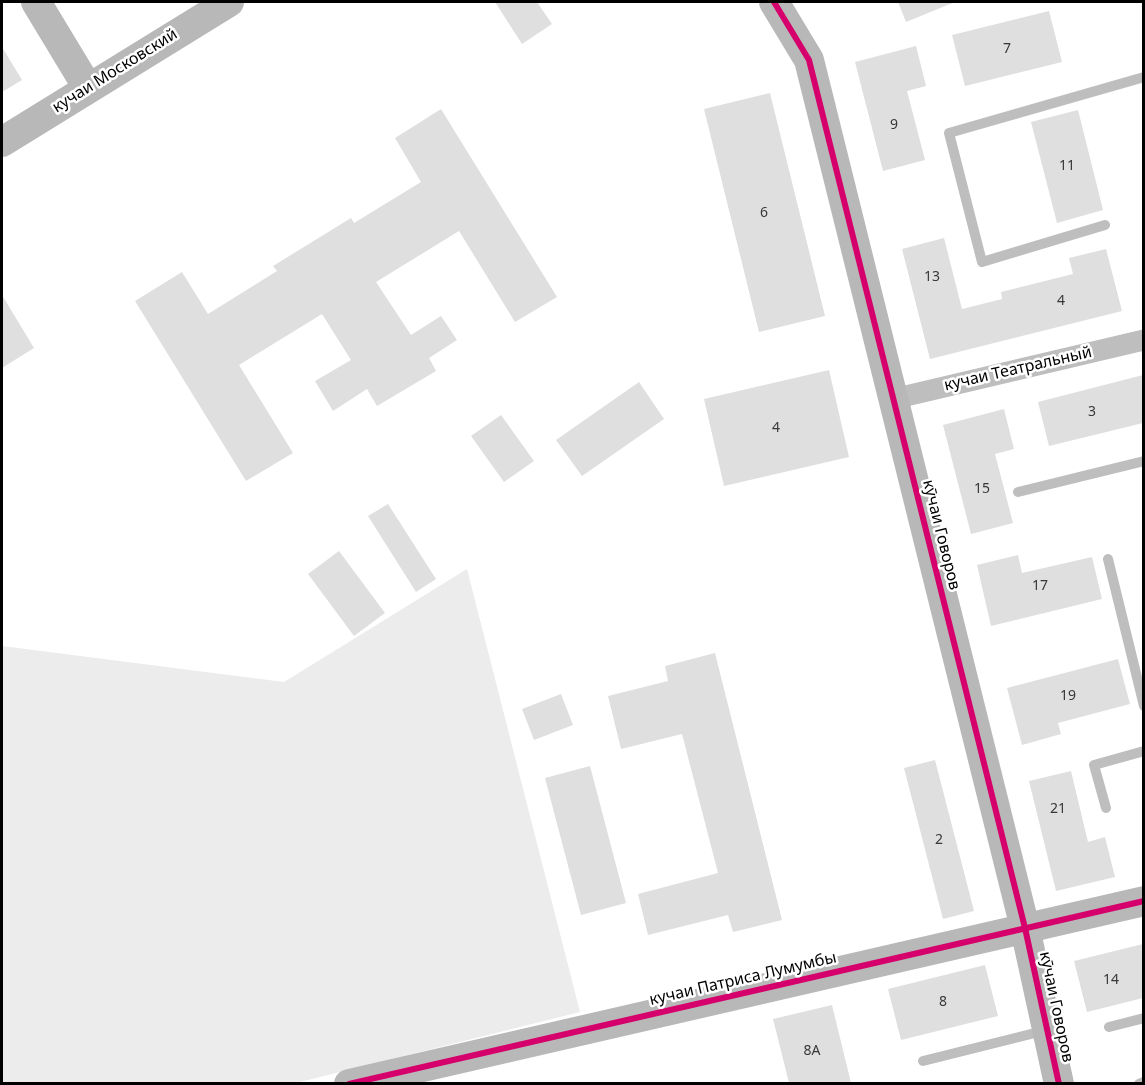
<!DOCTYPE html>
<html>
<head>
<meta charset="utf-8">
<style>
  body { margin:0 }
  #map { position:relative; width:1145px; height:1085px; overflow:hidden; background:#fff; font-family:"Noto Sans",sans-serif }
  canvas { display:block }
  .frame { position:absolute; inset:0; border:3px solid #000; pointer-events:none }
</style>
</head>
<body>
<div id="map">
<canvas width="1145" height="1085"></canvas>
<div class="frame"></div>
</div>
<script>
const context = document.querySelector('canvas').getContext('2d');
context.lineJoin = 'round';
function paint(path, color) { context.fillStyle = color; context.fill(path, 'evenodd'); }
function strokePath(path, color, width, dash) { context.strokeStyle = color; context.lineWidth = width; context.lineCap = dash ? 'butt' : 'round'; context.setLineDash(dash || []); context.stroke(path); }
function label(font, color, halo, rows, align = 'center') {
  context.font = font + ' "Noto Sans",sans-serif'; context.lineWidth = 5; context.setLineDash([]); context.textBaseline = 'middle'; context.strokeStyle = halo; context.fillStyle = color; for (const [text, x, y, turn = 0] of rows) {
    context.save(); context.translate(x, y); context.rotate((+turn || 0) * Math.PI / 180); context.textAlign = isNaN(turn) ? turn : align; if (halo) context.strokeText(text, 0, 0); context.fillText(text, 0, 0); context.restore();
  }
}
paint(new Path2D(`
  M 467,569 L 580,1012 L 296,1083 L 2,1084 L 2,646 L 284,682 Z`), '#ececec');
paint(new Path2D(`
  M 495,2 L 537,2 L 552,24 L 522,44 Z
  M 898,2 L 955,2 L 906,22 Z
  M 1049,11 L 1062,62 L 965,86 L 952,35 Z
  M 916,46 L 926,86 L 907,91 L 925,160 L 883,171 L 855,62 Z
  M 2,47 L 22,80 L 2,92 Z
  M 770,93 L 825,316 L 759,332 L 704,109 Z
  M 441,109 L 557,297 L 515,322 L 459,231 L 376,282 L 411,335 L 441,316 L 457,340 L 429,358 L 436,371 L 377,406 L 367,389 L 333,411 L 315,381 L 351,360 L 322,314 L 239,365 L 293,453 L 246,481 L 135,301 L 182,272 L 208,314 L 277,271 L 273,266 L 351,218 L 354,223 L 421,182 L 395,138 Z
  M 1078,110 L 1103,210 L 1057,223 L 1031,122 Z
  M 944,238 L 962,309 L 1002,299 L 1001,292 L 1073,274 L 1069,258 L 1106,249 L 1122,311 L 930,359 L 902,249 Z
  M 2,295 L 34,348 L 2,368 Z
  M 829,370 L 849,457 L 724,486 L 704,399 Z
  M 1143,375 L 1143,423 L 1049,446 L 1038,402 Z
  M 639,382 L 664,419 L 582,476 L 556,440 Z
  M 1004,409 L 1014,449 L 995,454 L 1013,523 L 971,534 L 943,425 Z
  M 501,415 L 534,461 L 504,482 L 471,436 Z
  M 388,504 L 436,579 L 416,592 L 368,516 Z
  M 339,551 L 385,613 L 354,636 L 308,574 Z
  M 1018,555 L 1022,573 L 1092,557 L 1102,599 L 991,626 L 977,565 Z
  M 715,653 L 782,920 L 733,932 L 728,915 L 648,935 L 638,894 L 718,873 L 682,734 L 621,749 L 608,696 L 668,681 L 665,666 Z
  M 1118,659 L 1130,704 L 1058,723 L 1061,734 L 1022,745 L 1007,688 Z
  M 561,694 L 573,725 L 534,740 L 522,709 Z
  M 935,760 L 974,911 L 943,919 L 904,768 Z
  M 590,766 L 626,903 L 581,915 L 545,778 Z
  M 1071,771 L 1088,842 L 1105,837 L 1115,877 L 1056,891 L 1029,781 Z
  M 1143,944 L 1143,998 L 1087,1012 L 1074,961 Z
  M 985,965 L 998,1016 L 901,1040 L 888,989 Z
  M 832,1005 L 851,1083 L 789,1083 L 773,1019 Z`), '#dfdfdf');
strokePath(new Path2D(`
  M 1105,225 L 982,262 L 949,133 L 1144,77
  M 1018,492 L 1144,461
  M 1108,559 L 1144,706
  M 1106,808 L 1094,765 L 1144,751
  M 1109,1027 L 1144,1018
  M 923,1061 L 1047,1030
  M 1139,1084 L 1144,1082`), '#bebebe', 10);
strokePath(new Path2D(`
  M 893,399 L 1144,340`), '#bebebe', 21);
strokePath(new Path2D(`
  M 36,2 L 88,88
  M 774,2 L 809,60 L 1025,928 L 1059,1084
  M 2,142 L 229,2
  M 349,1084 L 1144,901`), '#b8b8b8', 30);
strokePath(new Path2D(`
  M 774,2 L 809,60 L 1025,928 L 1059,1084
  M 349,1084 L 1144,901`), '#d6006c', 6);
label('14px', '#383838', null, [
  ["7",1007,49],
  ["9",894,125],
  ["11",1067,166],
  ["6",764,213],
  ["13",932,277],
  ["4",1061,301],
  ["3",1092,412],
  ["4",776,428],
  ["15",982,489],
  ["17",1040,586],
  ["19",1068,696],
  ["21",1058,809],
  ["2",939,840],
  ["14",1111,980],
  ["8",943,1002],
  ["8А",812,1051]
]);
label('16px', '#000', '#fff', [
  ["кучаи Московский",115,71,-32],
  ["кучаи Театральный",1018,369,-13],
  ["кӯчаи Говоров",941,535,76],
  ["кучаи Патриса Лумумбы",743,979,-13],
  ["кӯчаи Говоров",1056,1007,78]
]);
</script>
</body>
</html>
